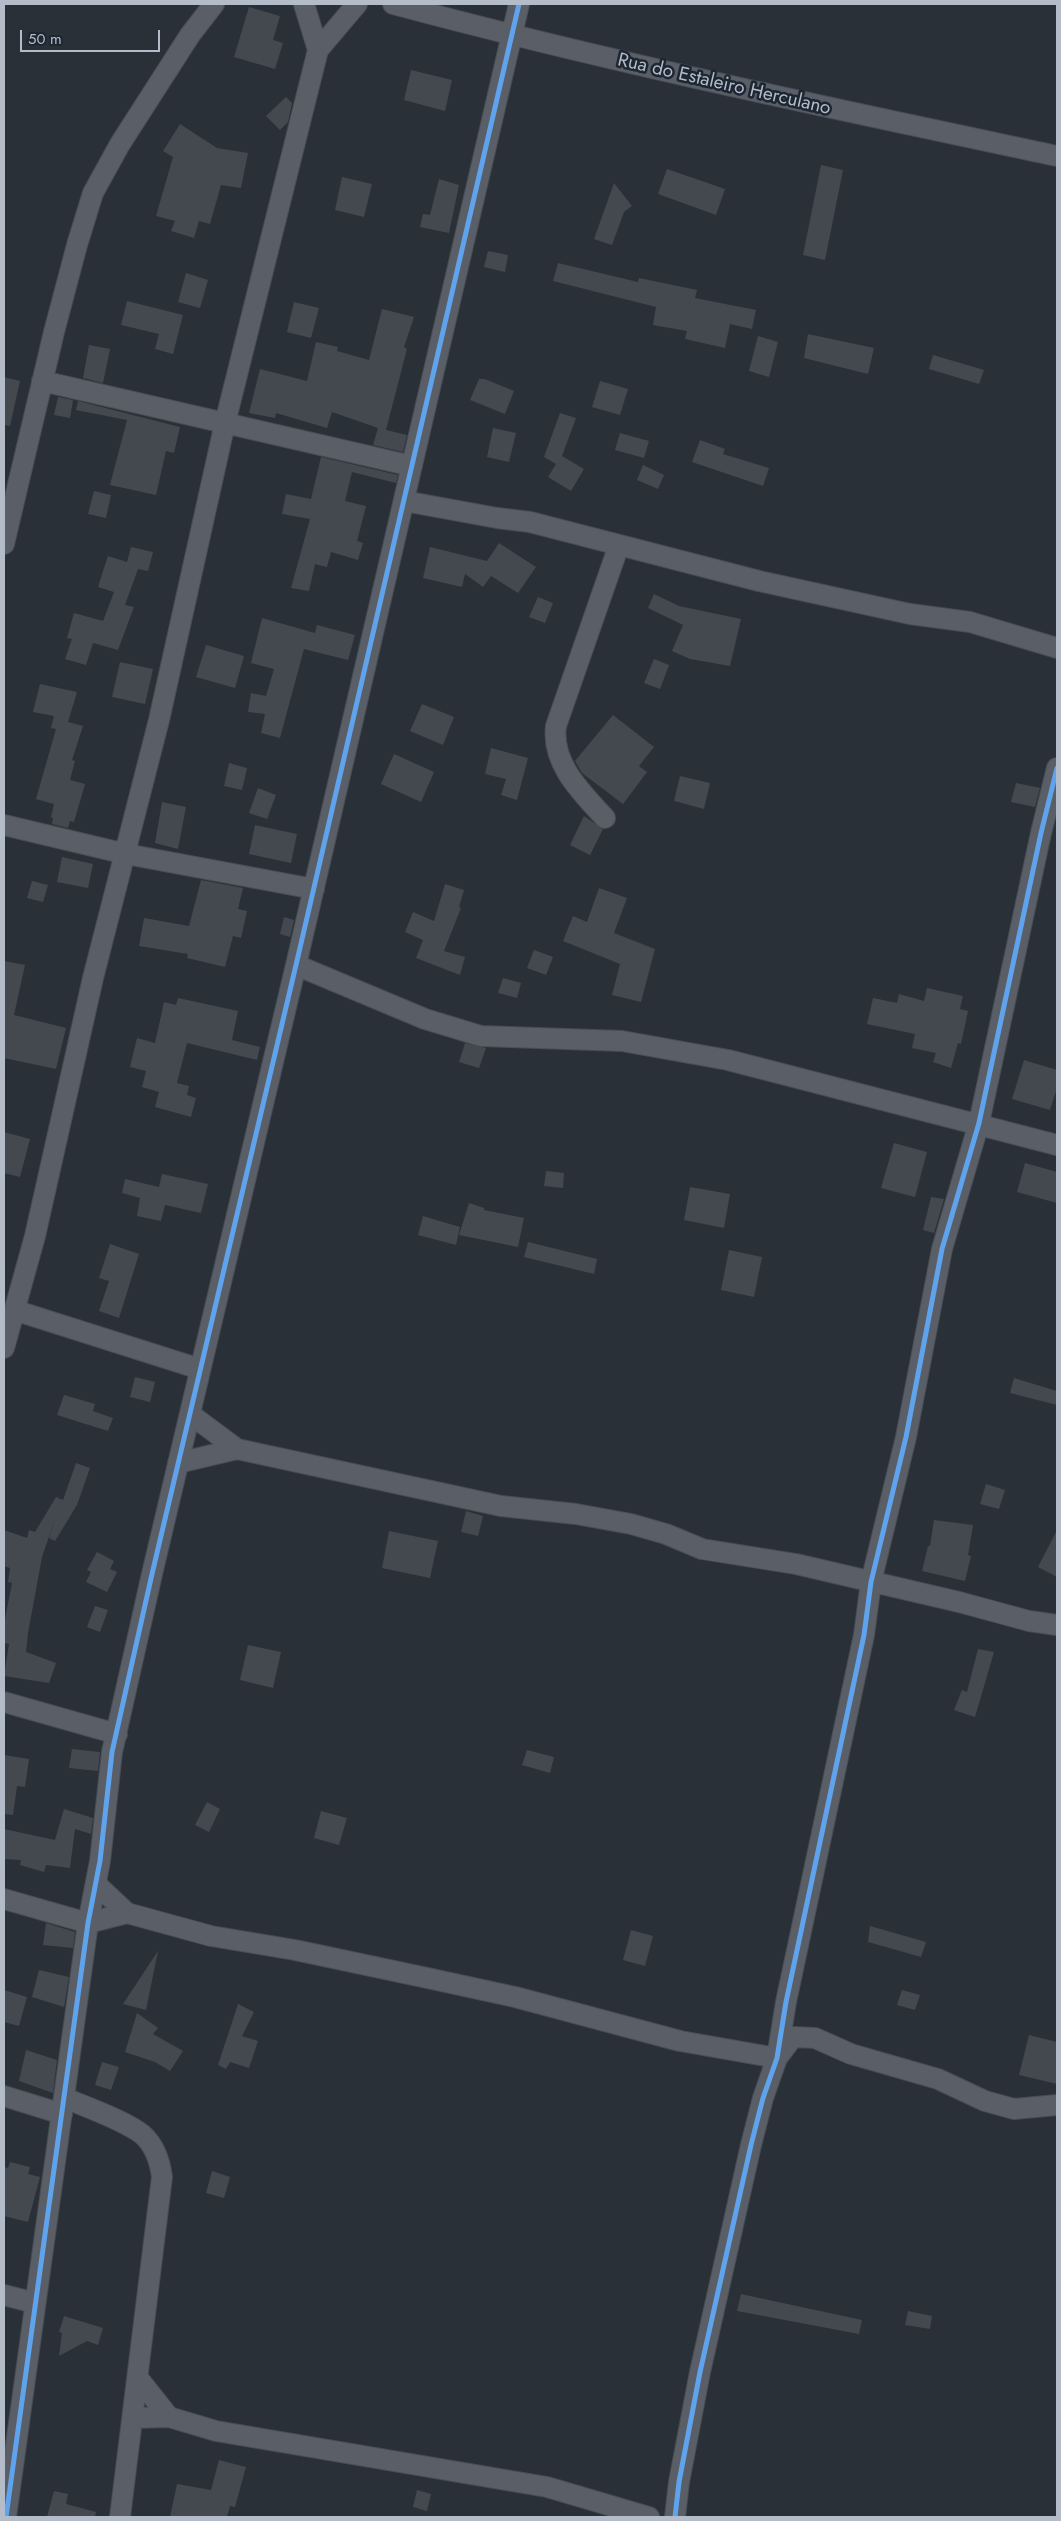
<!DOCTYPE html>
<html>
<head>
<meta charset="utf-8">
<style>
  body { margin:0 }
  #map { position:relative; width:1061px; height:2521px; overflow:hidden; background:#2a3038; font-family:Jost,sans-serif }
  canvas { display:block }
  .frame { position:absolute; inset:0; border:5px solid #b4bcc9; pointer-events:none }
  .scale { position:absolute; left:20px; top:30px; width:140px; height:22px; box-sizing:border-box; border:2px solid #b4bcc9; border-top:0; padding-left:6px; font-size:15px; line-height:18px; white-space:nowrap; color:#b4bcc9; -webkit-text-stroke:4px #1d2633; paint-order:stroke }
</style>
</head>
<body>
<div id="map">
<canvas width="1061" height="2521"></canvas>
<div class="frame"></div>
<div class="scale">50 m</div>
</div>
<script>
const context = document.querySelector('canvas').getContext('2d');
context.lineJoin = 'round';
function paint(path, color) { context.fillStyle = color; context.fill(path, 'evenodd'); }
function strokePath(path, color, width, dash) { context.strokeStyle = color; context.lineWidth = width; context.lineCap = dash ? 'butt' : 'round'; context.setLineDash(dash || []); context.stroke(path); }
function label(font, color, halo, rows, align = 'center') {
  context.font = font + ' Jost,sans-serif'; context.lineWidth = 5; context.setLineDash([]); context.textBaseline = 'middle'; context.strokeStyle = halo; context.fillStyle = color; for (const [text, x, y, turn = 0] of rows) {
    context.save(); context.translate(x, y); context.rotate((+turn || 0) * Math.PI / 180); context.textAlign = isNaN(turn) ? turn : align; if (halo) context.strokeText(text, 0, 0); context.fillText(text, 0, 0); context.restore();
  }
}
paint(new Path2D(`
  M 249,7 L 280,16 L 273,40 L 283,43 L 275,69 L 234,57 Z
  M 411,70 L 452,80 L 445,111 L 404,100 Z
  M 286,97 L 292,103 L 288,122 L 280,130 L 266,116 Z
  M 180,124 L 217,148 L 248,153 L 241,188 L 221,185 L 210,224 L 199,221 L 194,238 L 171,231 L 175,221 L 156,216 L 173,157 L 163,151 Z
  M 821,165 L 843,170 L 825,260 L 803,255 Z
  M 667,169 L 725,189 L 716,215 L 658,194 Z
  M 342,177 L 372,184 L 364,217 L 335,210 Z
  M 439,179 L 459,185 L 449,233 L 420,227 L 423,214 L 430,215 Z
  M 614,183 L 632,206 L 624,212 L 612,245 L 594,239 Z
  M 488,251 L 508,255 L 505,272 L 484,267 Z
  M 558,263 L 638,282 L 639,278 L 697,290 L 695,298 L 756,310 L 752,329 L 730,324 L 725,348 L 685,339 L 687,331 L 653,325 L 656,307 L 553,281 Z
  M 186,273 L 208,280 L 200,308 L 178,302 Z
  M 127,301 L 183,315 L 173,354 L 155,349 L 159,334 L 121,325 Z
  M 294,302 L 319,308 L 311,338 L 287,332 Z
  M 382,309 L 414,317 L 404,347 L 407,349 L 386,430 L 407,435 L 403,452 L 373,445 L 378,428 L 332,412 L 327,428 L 276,413 L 275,418 L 249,413 L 260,369 L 307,381 L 316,342 L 338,347 L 337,351 L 369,360 Z
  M 808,334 L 874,348 L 868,374 L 804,358 Z
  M 758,336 L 778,342 L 769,377 L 749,371 Z
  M 89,345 L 110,349 L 103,383 L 83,378 Z
  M 933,355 L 984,370 L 979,384 L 929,369 Z
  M 4,377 L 20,381 L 10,426 L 4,425 Z
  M 479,379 L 485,379 L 514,391 L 505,414 L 470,400 Z
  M 600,381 L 628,389 L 620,415 L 592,407 Z
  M 58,397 L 73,400 L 70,418 L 54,415 Z
  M 78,401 L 180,427 L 174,453 L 166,451 L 156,495 L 110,485 L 127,420 L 76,410 Z
  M 560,413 L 576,418 L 562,456 L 584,469 L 571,491 L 548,477 L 556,464 L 544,457 Z
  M 493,428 L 516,433 L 509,462 L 487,457 Z
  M 620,433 L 649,441 L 644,458 L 615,450 Z
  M 700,440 L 725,449 L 723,454 L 769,468 L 763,486 L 692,462 Z
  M 321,457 L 398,475 L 396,483 L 352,472 L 345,501 L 366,506 L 357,541 L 363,543 L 358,560 L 331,552 L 327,567 L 315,564 L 309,591 L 291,588 L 310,519 L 282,514 L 286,494 L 311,499 Z
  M 643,465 L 664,475 L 658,489 L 637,480 Z
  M 94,491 L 111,495 L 106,518 L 88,514 Z
  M 499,543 L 536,567 L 518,593 L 491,576 L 483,587 L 465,574 L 462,587 L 423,578 L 430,547 L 487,561 Z
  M 131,547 L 153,552 L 148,571 L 138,569 L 125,605 L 134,607 L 118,650 L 93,643 L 86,665 L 65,659 L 72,639 L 67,638 L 74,613 L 103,621 L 114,592 L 98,587 L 103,571 L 108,556 L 127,562 Z
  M 654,594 L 679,606 L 741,619 L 730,666 L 690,659 L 672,651 L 683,625 L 648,608 Z
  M 538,597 L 553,603 L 545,623 L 529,617 Z
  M 262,618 L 315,633 L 317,625 L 355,635 L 348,660 L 304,649 L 280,738 L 261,733 L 265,714 L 248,712 L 251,693 L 266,696 L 274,669 L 251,663 Z
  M 206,645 L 244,656 L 235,688 L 196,677 Z
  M 654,659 L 669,665 L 660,689 L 644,683 Z
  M 120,662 L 153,669 L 145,704 L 112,697 Z
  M 40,684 L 77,692 L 68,722 L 83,726 L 72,760 L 75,761 L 70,780 L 85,784 L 74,822 L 70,821 L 68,828 L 52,824 L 53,818 L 51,817 L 54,804 L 36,799 L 56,729 L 51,728 L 54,716 L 33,712 Z
  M 422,704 L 454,717 L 443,745 L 410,731 Z
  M 613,715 L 654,747 L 639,766 L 647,772 L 623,804 L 582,773 L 575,761 Z
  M 491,748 L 528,758 L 517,800 L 501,795 L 506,779 L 485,774 Z
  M 394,754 L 434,772 L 421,802 L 381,784 Z
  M 229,763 L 247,768 L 242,790 L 224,786 Z
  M 680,776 L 710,783 L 704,809 L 674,801 Z
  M 1016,783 L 1040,788 L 1035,807 L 1011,802 Z
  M 258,788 L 276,795 L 267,819 L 249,813 Z
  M 162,802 L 186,807 L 178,849 L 155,843 Z
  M 584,816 L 603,829 L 590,855 L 570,845 Z
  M 255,825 L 297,834 L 291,863 L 249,854 Z
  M 62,857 L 93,864 L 88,888 L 57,882 Z
  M 201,880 L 243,888 L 238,909 L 247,911 L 241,938 L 233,936 L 225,967 L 187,958 L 188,954 L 139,946 L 144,918 L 189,926 Z
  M 32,881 L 48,885 L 43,902 L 27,898 Z
  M 445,884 L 464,890 L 459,907 L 461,908 L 444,951 L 465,957 L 460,975 L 416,958 L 423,940 L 405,932 L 413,912 L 434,921 Z
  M 599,888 L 627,898 L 614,933 L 655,949 L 641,1002 L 612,995 L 620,964 L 563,941 L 573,916 L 587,922 Z
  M 284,917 L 294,920 L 290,937 L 280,934 Z
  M 534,950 L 553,957 L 546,975 L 527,968 Z
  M 4,961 L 25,965 L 14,1015 L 66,1028 L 56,1069 L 4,1058 Z
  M 503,978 L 521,983 L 517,998 L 498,993 Z
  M 927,988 L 963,996 L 960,1009 L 968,1011 L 961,1044 L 958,1043 L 951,1068 L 933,1062 L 936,1053 L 912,1048 L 915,1034 L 867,1024 L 873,998 L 897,1003 L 899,994 L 924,1001 Z
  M 178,998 L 238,1011 L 232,1040 L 260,1047 L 257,1060 L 187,1043 L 177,1083 L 189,1086 L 187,1095 L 196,1098 L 191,1117 L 155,1107 L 159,1092 L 142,1087 L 146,1071 L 130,1067 L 137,1038 L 155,1043 L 164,1002 L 176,1005 Z
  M 465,1043 L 486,1048 L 479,1068 L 459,1062 Z
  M 1024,1060 L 1057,1070 L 1057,1088 L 1050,1110 L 1012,1099 Z
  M 4,1132 L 30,1139 L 20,1177 L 4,1173 Z
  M 894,1143 L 927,1152 L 915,1197 L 881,1188 Z
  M 1025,1163 L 1057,1172 L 1057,1203 L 1017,1192 Z
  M 546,1171 L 564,1173 L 563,1188 L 544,1186 Z
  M 162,1174 L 208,1184 L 201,1213 L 165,1205 L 161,1221 L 137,1216 L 140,1198 L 122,1193 L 125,1179 L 159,1187 Z
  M 690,1187 L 730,1194 L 724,1228 L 684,1220 Z
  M 931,1197 L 944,1199 L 934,1233 L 923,1230 Z
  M 469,1203 L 484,1208 L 484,1210 L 524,1218 L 518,1247 L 459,1235 Z
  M 423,1216 L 460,1227 L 456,1245 L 418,1235 Z
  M 528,1242 L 597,1259 L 594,1274 L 524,1257 Z
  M 110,1244 L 139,1254 L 119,1318 L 99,1311 L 109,1281 L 99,1278 Z
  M 729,1250 L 762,1257 L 754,1297 L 721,1290 Z
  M 135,1377 L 155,1382 L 150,1402 L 130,1397 Z
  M 1014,1378 L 1057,1391 L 1057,1405 L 1010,1393 Z
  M 64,1395 L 95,1404 L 93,1411 L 113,1418 L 108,1431 L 57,1415 Z
  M 76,1463 L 90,1468 L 77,1505 L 55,1541 L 49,1538 L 55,1519 L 42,1557 L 28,1633 L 26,1652 L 56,1663 L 49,1683 L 4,1676 L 9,1644 L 4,1643 L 4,1624 L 12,1583 L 8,1582 L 10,1568 L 4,1566 L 4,1530 L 27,1538 L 29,1530 L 35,1532 L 56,1497 L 63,1500 Z
  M 986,1484 L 1005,1490 L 999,1509 L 980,1504 Z
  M 466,1511 L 483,1516 L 478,1536 L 461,1532 Z
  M 934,1520 L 973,1525 L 968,1555 L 971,1556 L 965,1581 L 922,1571 L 928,1546 L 930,1546 Z
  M 1057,1530 L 1057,1577 L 1038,1567 Z
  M 389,1531 L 438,1541 L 430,1578 L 382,1568 Z
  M 97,1552 L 114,1561 L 110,1569 L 117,1572 L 107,1592 L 86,1582 L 91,1572 L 87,1570 Z
  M 95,1606 L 108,1610 L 100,1632 L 87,1627 Z
  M 248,1645 L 281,1652 L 273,1688 L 240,1680 Z
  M 978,1649 L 994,1652 L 975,1717 L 954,1710 L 962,1690 L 967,1692 Z
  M 72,1749 L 100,1752 L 98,1771 L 69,1768 Z
  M 527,1750 L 554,1757 L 550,1773 L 522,1765 Z
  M 4,1755 L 29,1759 L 25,1787 L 17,1786 L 13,1815 L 4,1814 Z
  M 207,1802 L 220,1809 L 209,1832 L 195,1825 Z
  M 64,1809 L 93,1818 L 91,1834 L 75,1829 L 70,1868 L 46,1865 L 44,1872 L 20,1865 L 21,1860 L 4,1859 L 4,1829 L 55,1840 Z
  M 321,1811 L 347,1818 L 339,1845 L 314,1838 Z
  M 46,1923 L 75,1932 L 73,1948 L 43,1945 Z
  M 870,1926 L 926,1942 L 921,1957 L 868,1942 Z
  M 631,1930 L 653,1936 L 645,1966 L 623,1960 Z
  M 158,1951 L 146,2010 L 123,2004 Z
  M 39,1970 L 69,1977 L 64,2007 L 32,1997 Z
  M 4,1990 L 27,1997 L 19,2026 L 4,2022 Z
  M 902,1990 L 920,1995 L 915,2010 L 897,2005 Z
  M 238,2004 L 254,2012 L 242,2036 L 258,2041 L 249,2068 L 230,2062 L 226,2069 L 218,2065 Z
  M 137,2013 L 158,2028 L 153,2034 L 183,2051 L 170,2071 L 155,2062 L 125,2052 Z
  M 1029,2035 L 1057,2042 L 1057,2084 L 1019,2075 Z
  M 26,2050 L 57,2060 L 53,2093 L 19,2081 Z
  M 102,2062 L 119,2067 L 111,2090 L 95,2085 Z
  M 10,2162 L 30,2167 L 28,2174 L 40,2177 L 28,2222 L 4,2216 L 4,2167 L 8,2168 Z
  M 212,2171 L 230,2177 L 224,2198 L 206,2193 Z
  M 741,2294 L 862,2320 L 859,2334 L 737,2311 Z
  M 908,2311 L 932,2316 L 930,2329 L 905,2325 Z
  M 64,2316 L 103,2328 L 98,2345 L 87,2341 L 59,2356 L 62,2333 L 59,2332 Z
  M 219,2460 L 246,2467 L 235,2507 L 230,2506 L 227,2517 L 170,2517 L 177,2484 L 211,2490 Z
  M 417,2490 L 431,2494 L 427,2511 L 413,2507 Z
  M 54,2491 L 68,2494 L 66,2504 L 96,2512 L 95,2517 L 47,2517 Z`), '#444950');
const minor = new Path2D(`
  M 304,4 L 318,50
  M 393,4 C 613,63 835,109 1057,156
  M 42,381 L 412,466
  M 404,501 L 497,518 L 530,522 L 759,581 L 910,614 L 970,622 L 1057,648
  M 4,544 L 54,332 L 77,245 L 93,193 L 120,144 L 190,35 L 214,4
  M 605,818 C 581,792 551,763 556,726 L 619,545
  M 4,825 L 126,854 L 314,889
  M 296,965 L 425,1019 L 481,1036 L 622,1041 L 728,1060 L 1057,1145
  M 14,1310 L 200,1369
  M 4,1348 L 35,1236 L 93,978 L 159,720 L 225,423 L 318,50 L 357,4
  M 190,1414 L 237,1449 L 501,1506 L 576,1514 L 631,1524 L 666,1534 L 702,1549 L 796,1564 L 959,1602 L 1029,1621 L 1057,1625
  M 178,1463 L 237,1449
  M 4,1702 L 117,1734
  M 96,1884 L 127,1913 L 211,1936 L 295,1950 L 432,1979 L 515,1997 L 680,2041 L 777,2058 L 793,2037 L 815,2038 L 851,2054 L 938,2079 L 985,2101 L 1014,2109 L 1057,2105
  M 4,1899 L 88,1923 L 127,1913
  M 4,2096 L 62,2114
  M 65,2098 C 86,2107 126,2121 143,2135 C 155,2146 160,2162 162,2177 L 120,2517
  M 4,2295 L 35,2303
  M 138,2378 L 169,2417
  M 133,2418 L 169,2417 L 216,2431 L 547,2487 L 649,2517
  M 6,2517 L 88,1923 L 100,1861 L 112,1752 L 152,1574 L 296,965 L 519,4
  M 675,2517 L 679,2482 L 700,2372 L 751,2145 L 763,2098 L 777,2058 L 786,2002 L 864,1635 L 871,1582 L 906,1437 L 942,1249 L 979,1123 L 1041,833 L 1057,768`);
strokePath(minor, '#484c53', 22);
strokePath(minor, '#5a5e66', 20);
strokePath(new Path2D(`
  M 6,2517 L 88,1923 L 100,1861 L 112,1752 L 152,1574 L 296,965 L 519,4
  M 675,2517 L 679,2482 L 700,2372 L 751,2145 L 763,2098 L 777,2058 L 786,2002 L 864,1635 L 871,1582 L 906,1437 L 942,1249 L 979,1123 L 1041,833 L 1057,768`), '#60a3ed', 5);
label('19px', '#b4bcc9', '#1d2633', [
  ["Rua do Estaleiro Herculano",724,85,13]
]);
</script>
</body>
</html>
